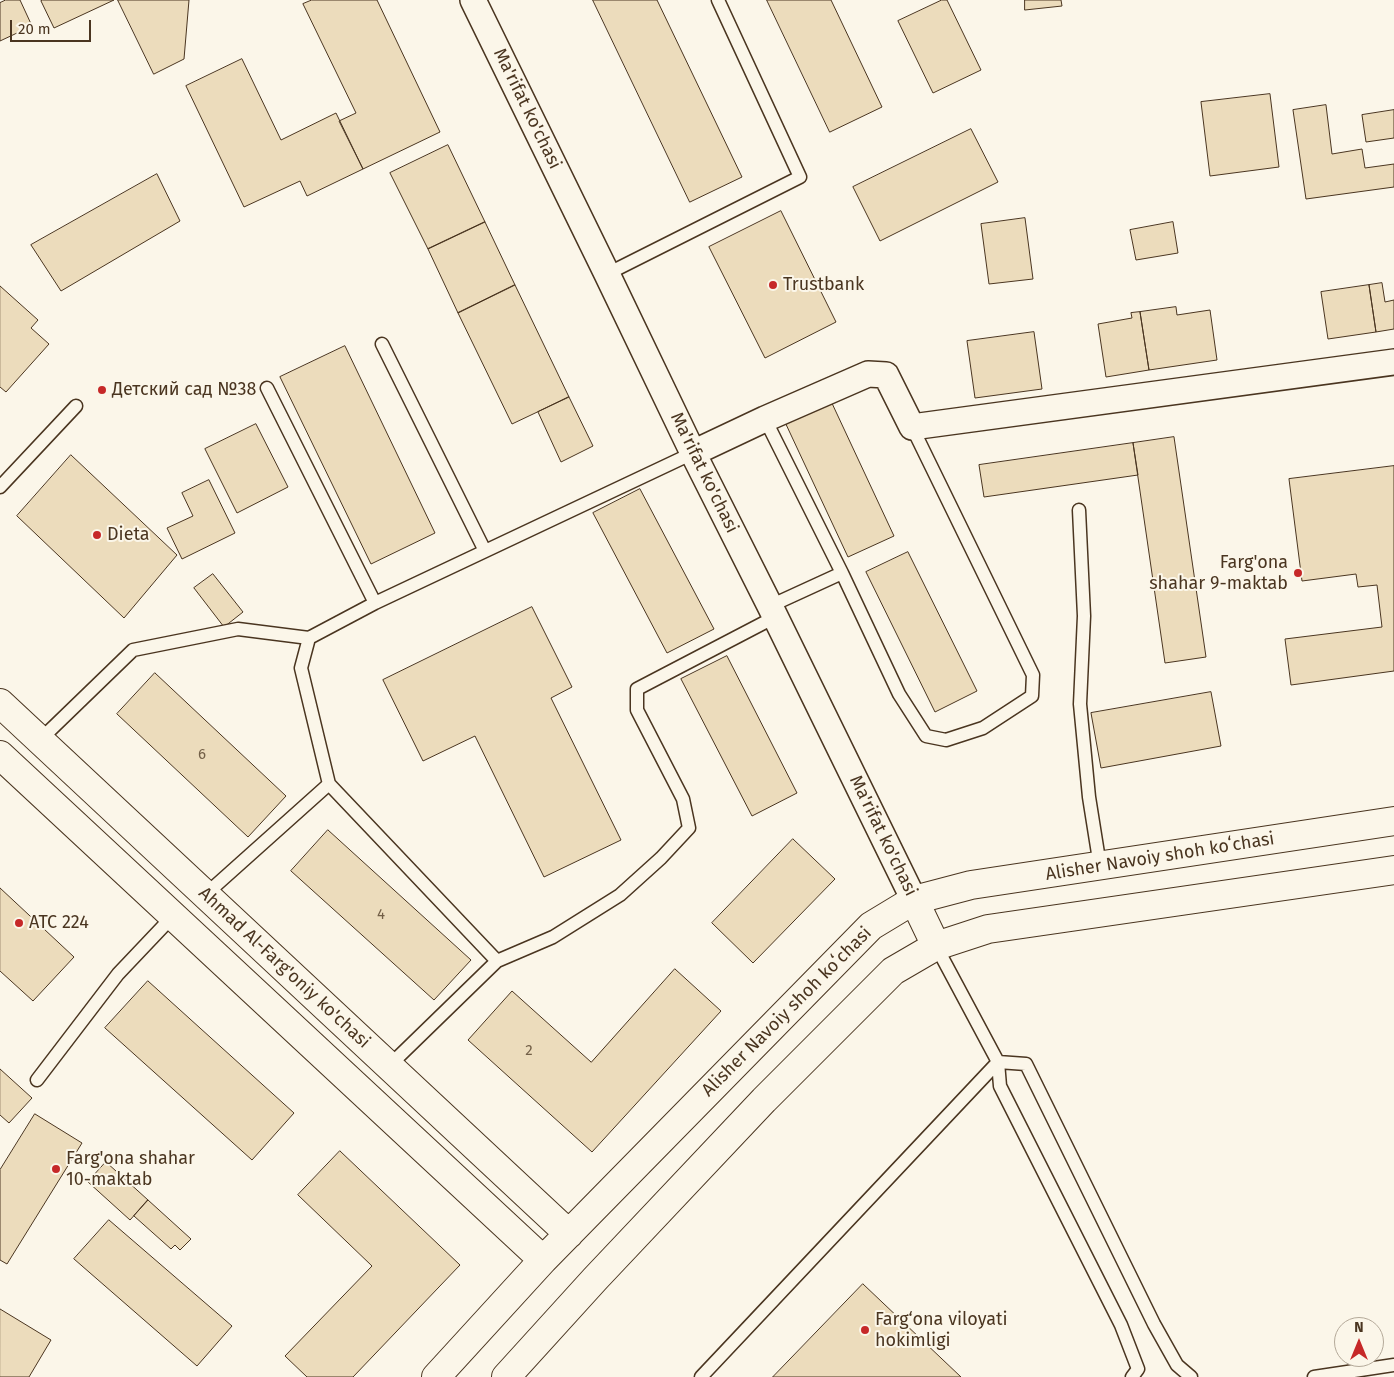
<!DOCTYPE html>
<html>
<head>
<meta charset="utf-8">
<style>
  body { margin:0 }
  #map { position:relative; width:1394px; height:1377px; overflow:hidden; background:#fbf6e9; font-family:"Fira Sans",sans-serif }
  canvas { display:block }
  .north { position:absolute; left:1334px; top:1317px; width:50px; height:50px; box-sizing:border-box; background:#fbf6e9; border:1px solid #b4a999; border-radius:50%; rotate:0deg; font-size:14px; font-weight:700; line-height:20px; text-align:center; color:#4a3520 }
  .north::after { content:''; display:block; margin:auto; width:18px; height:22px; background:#c62828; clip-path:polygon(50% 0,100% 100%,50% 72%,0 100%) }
  .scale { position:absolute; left:10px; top:20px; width:81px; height:22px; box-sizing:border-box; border:2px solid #4a3520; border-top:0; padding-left:6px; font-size:15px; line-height:18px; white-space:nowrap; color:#4a3520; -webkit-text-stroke:4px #fbf6e9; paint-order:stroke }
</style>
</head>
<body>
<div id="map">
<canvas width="1394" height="1377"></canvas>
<div class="north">N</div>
<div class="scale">20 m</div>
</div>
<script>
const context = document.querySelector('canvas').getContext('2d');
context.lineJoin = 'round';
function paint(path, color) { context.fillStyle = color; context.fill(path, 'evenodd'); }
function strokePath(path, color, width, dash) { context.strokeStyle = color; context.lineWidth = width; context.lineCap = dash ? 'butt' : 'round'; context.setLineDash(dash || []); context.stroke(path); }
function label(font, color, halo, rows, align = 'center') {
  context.font = font + ' "Fira Sans",sans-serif'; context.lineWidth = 4; context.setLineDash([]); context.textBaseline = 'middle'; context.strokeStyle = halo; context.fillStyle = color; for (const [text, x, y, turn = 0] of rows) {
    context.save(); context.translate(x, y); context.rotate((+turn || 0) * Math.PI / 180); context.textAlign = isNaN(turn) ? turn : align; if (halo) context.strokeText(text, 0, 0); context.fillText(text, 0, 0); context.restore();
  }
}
const building = new Path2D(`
  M 6,0 L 20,0 L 32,26 L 0,41 L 0,3 Z
  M 43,0 L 114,0 L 54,28 L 41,1 Z
  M 118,0 L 189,0 L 184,59 L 154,74 Z
  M 312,0 L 377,0 L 440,132 L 363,169 L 339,121 L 356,113 L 303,4 Z
  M 593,0 L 657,0 L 742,177 L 690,202 Z
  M 767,0 L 831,0 L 882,107 L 830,132 Z
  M 942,0 L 947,0 L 981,70 L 933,93 L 898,21 Z
  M 1025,0 L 1061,0 L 1062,6 L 1025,10 Z
  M 242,59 L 281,140 L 336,113 L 363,169 L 307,196 L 300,181 L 244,207 L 186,86 Z
  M 1270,94 L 1279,167 L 1210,176 L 1201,102 Z
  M 1326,105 L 1332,154 L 1362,149 L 1365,168 L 1394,164 L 1394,187 L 1306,199 L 1293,110 Z
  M 1394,110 L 1394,138 L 1366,142 L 1362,115 Z
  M 971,129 L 998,182 L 880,241 L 853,187 Z
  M 448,145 L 485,222 L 428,249 L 390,173 Z
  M 157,174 L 180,221 L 61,291 L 31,245 Z
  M 781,211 L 836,322 L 765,358 L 709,247 Z
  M 1025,218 L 1033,279 L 989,284 L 981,224 Z
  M 485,222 L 515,285 L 458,313 L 428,249 Z
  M 1173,222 L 1178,253 L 1136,260 L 1130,230 Z
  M 1382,283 L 1385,302 L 1394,300 L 1394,329 L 1376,332 L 1369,285 Z
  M 515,285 L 569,397 L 512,424 L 458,313 Z
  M 1369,285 L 1376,332 L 1328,339 L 1321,292 Z
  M 0,286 L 38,320 L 31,328 L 49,344 L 6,392 L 0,387 Z
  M 1176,307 L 1177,315 L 1210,310 L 1217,360 L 1149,370 L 1140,312 Z
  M 1140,312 L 1149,370 L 1106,377 L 1098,324 L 1132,318 L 1131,313 Z
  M 1034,332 L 1042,389 L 975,398 L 967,341 Z
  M 345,346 L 435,533 L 371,564 L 280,377 Z
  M 569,397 L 593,446 L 561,462 L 538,412 Z
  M 830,399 L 894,536 L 848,557 L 784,420 Z
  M 256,424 L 288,487 L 237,513 L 205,449 Z
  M 1174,437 L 1206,657 L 1165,663 L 1133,443 Z
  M 1133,443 L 1138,475 L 984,497 L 979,465 Z
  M 71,455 L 177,555 L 124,618 L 17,516 Z
  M 1394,466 L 1394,671 L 1291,685 L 1285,639 L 1382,627 L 1377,585 L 1358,587 L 1356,574 L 1302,581 L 1289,479 Z
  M 209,480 L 235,533 L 182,559 L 167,528 L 193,516 L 182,493 Z
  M 640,489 L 714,629 L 667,653 L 593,513 Z
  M 908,552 L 977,691 L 935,712 L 866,572 Z
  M 213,574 L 243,612 L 224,627 L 194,588 Z
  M 532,607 L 572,687 L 551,698 L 621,840 L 544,877 L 475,736 L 423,761 L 383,680 Z
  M 727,656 L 797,793 L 752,816 L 681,679 Z
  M 155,673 L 286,796 L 248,837 L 117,714 Z
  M 1211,692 L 1221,746 L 1101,768 L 1091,713 Z
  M 328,830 L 471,960 L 434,1000 L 291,871 Z
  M 793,839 L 835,879 L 753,963 L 712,923 Z
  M 0,888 L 74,957 L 33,1001 L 0,971 Z
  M 675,969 L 721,1011 L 592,1152 L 468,1040 L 512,991 L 591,1062 Z
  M 148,981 L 294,1113 L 252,1160 L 105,1028 Z
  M 0,1069 L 32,1098 L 9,1123 L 0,1115 Z
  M 35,1114 L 82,1143 L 7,1264 L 0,1260 L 0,1170 Z
  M 340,1151 L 460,1265 L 353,1377 L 307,1377 L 285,1356 L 372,1266 L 298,1195 Z
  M 106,1162 L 148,1200 L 130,1220 L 88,1182 Z
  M 148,1200 L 191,1239 L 180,1250 L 175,1245 L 171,1249 L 134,1216 Z
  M 109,1220 L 232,1326 L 197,1366 L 74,1259 Z
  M 863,1284 L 961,1377 L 773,1377 Z
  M 0,1309 L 51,1340 L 29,1377 L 0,1377 Z`);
paint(building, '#ecdcbc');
strokePath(building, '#4a3520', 1);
const service = new Path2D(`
  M 607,274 L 800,177 L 718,0
  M 382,344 L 485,551
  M 267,388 L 375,603
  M 765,419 L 842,573 L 899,694 L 926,736 L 946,740 L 983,728 L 1032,696 L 1033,675 L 912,427
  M 0,487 L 76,406
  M 1079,510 L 1084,616 L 1080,704 L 1089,797 L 1100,866
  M 770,606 L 842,573
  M 40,740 L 133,650 L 238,629 L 309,638
  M 329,784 L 301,668 L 309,638 L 375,603 L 693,453
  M 205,895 L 329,784 L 497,961 L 389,1066
  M 497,961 L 553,937 L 620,895 L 661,858 L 689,828 L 683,799 L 637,710 L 637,689 L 775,617
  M 37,1080 L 118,974 L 173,916
  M 701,1377 L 998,1062 L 936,946
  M 1132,1377 L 1138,1369 L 1121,1325 L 1000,1086 L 998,1062 L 1026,1064 L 1154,1324 L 1177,1365 L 1191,1377
  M 1314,1377 L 1394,1365`);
const minor = new Path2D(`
  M 473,0 L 607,274 L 693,453 L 770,606 L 914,900
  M 693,453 L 765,419 L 868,374 L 886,375 L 912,427 L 1394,362`);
const tertiary = new Path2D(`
  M 914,900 L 936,946`);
const primary = new Path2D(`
  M 0,703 L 569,1234
  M 0,755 L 543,1260
  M 436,1377 L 543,1260 L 871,926 L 914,900 L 971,885 L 1394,821
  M 506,1377 L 595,1279 L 764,1100 L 893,971 L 936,946 L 988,929 L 1394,870`);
strokePath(service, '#4a3520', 15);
strokePath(minor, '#4a3520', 28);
strokePath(tertiary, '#4a3520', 30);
strokePath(primary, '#4a3520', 30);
strokePath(service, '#fbf6e9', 12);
strokePath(minor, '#fbf6e9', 25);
strokePath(tertiary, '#fbf6e9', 28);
strokePath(primary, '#fbf6e9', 28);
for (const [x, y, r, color] of [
  [773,285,5,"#c62828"],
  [102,390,5,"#c62828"],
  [97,535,5,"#c62828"],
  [1298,573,5,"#c62828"],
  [19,923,5,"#c62828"],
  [56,1169,5,"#c62828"],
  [865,1330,5,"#c62828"]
]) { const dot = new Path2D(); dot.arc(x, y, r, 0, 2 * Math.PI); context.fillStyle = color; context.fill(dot); strokePath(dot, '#fbf6e9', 2); }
label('15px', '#725f47', null, [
  ["6",202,755],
  ["4",381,915],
  ["2",529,1051]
]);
label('18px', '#4a3520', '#fbf6e9', [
  ["Ma'rifat ko'chasi",527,109,64],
  ["Ma'rifat ko'chasi",704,473,64],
  ["Ma'rifat ko'chasi",883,836,64],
  ["Alisher Navoiy shoh koʻchasi",1160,857,-9],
  ["Ahmad Al-Farg'oniy ko'chasi",284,968,43],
  ["Alisher Navoiy shoh koʻchasi",787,1012,-45]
]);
label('18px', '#4a3520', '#fbf6e9', [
  ["Trustbank",783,285],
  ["Детский сад №38",112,390],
  ["Dieta",107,535],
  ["Farg'ona",1288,563,"right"],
  ["shahar 9-maktab",1288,584,"right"],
  ["АТС 224",29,923],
  ["Farg'ona shahar",66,1159],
  ["10-maktab",66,1180],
  ["Farg‘ona viloyati",875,1320],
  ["hokimligi",875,1341]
], 'left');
</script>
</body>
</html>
